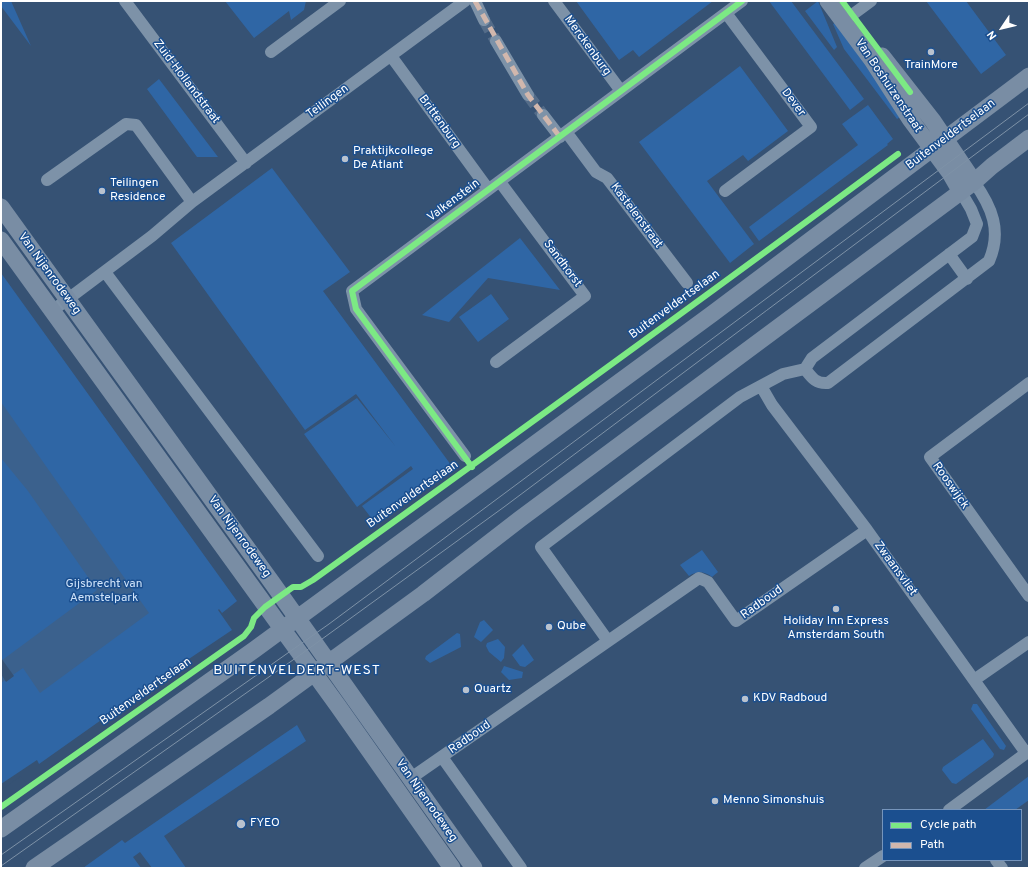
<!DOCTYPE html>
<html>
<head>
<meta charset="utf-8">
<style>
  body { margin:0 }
  #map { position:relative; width:1030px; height:869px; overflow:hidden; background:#365274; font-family:Overpass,sans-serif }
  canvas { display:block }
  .frame { position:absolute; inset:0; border:2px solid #fff; pointer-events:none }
  .legend { position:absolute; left:882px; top:809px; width:140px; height:52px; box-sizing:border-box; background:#1b4f8f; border:1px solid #7695bc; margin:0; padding:5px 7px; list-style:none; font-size:12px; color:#fff }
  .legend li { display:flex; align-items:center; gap:8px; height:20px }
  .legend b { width:20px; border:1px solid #7695bc }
  .north { position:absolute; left:982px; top:8px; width:40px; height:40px; -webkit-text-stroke:3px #1b4f8f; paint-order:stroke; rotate:235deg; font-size:11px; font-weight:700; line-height:16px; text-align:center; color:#fff }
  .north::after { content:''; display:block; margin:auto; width:14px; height:18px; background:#fff; clip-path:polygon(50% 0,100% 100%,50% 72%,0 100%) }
</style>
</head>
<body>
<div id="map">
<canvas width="1030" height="869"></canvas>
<div class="frame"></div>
<ul class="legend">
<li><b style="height:5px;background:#7ce984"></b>Cycle path</li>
<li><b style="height:5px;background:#d1b7ad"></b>Path</li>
</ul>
<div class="north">N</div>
</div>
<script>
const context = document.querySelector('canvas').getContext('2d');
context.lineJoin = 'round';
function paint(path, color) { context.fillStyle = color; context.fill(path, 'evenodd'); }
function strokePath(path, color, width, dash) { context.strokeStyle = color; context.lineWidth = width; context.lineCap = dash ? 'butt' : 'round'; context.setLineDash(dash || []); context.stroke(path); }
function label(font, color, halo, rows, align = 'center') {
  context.font = font + ' Overpass,sans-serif'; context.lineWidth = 3; context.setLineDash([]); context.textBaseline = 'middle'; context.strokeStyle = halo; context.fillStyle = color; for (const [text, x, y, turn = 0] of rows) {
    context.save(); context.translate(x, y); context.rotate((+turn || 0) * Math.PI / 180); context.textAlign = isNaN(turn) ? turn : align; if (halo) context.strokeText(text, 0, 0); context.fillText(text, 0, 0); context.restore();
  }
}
paint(new Path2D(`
  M 1,1 L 11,1 L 31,46 L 1,6 Z
  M 225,1 L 306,1 L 304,10 L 291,20 L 289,11 L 254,38 Z
  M 576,1 L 713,1 L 639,57 L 633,50 L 619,60 Z
  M 769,1 L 791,1 L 864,99 L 850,110 Z
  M 818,1 L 837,47 L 834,50 L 805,11 Z
  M 926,1 L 966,1 L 1006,55 L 981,74 Z
  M 835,23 L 869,68 L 900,117 L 897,119 L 844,49 L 833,24 Z
  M 740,66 L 788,131 L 748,161 L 743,155 L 707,181 L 754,244 L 730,263 L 639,142 Z
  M 159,79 L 218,157 L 197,157 L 147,89 Z
  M 868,105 L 893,139 L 887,144 L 888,145 L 759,241 L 749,227 L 858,145 L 842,124 Z
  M 272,168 L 350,272 L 323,291 L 454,469 L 376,524 L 362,506 L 413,469 L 411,466 L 357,507 L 304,434 L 357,398 L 396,447 L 356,394 L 305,430 L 171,243 Z
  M 520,238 L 560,290 L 488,278 L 449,322 L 422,315 Z
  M 1,273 L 237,601 L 222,613 L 219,609 L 218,610 L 232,630 L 162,677 L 39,764 L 37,760 L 1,784 Z
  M 491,294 L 509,319 L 478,342 L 459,317 Z
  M 702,550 L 718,572 L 712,577 C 704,571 697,571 689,576 L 680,565 Z
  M 484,620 L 493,630 L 481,642 L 474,637 L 480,622 Z
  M 457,633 L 460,634 L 461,647 L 430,663 L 425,659 L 426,656 Z
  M 498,639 L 505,647 L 504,658 L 501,662 L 489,652 L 486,646 L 487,643 Z
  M 523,644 L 534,660 L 525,667 L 520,666 L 512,655 Z
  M 504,666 L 523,672 L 522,678 L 509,680 L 501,672 Z
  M 973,704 L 977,704 L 1006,746 L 1004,750 L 1000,749 L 971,709 Z
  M 297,725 L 306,741 L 164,836 L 186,868 L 152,868 L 140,852 L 133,857 L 141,868 L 83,868 L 122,840 L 125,843 Z
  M 983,739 L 994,754 L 993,757 L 956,784 L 952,783 L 942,770 L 943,767 Z
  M 1029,776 L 1029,800 L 1015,810 L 984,810 Z`), '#2f66a5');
paint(new Path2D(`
  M 1,402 L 149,613 L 40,693 L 23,668 L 1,683 L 1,661 L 97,590 L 28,491 L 1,458 Z`), '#3b618d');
paint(new Path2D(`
  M 1,658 L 14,676 L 6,682 L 1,674 Z
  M 21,776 L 85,867 L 85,868 L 29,868 L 1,829 L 1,790 Z`), '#365274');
strokePath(new Path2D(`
  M 484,20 L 496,41
  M 528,95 L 543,115`), '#546c89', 12, [12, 6]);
strokePath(new Path2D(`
  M 125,1 L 246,163
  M 475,1 L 484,20
  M 554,1 L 621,91
  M 852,15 L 871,1
  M 496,41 L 528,95
  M 271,52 L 340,1
  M 391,56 L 488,189
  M 543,115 L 560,137
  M 567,133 L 596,172 L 607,178 L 687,283
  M 47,180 L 126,124 L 136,125 L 192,202
  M 725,191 L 811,127 L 726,13
  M 949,254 L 967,279
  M 105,272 L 318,556
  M 52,311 L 152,236 L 192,202 L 465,1
  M 496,362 L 585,296 L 500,182
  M 805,369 C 812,378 816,384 828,383 L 989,261 C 1002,231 992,207 974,182
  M 805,369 L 812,358 L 972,237 L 977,224 L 971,209 L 961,192
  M 1029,383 L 930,457 L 1029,596
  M 761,386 L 772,405 L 867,530 L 1026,753
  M 465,456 L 356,309 L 352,291 L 742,1
  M 608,641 L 541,547 L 740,397 L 783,374 L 805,369
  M 974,680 L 1029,642
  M 442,757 L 521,868
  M 411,778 L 699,578 L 708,582 L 736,621 L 867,530
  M 949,810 L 1029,751
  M 996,860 L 1002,868
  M 865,868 L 883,856`), '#7d92a8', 12);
strokePath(new Path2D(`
  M 828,1 L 872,60 L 910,119 L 950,173 L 961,192
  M 882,56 L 933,121 L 974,182
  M 1,207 L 273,584 L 474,868
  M 1,240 L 338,706 L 452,868
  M 1,829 L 254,650 L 712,314 L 1029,76
  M 34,868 L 269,706 L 423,594 L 520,519 L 974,182 L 992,166 L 1029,138`), '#798da4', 17);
strokePath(new Path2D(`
  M 1,855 L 329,624 L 1029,103
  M 1,866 L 300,655 L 504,507 L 1029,114`), '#7e92a7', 1);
strokePath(new Path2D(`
  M 475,1 L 528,95 L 560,137`), '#d1b7ad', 5, [10, 5]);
strokePath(new Path2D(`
  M 842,1 L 910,92
  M 472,467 L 356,309 L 352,291 L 742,1
  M 1,807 L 244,636 L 251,627 L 254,618 L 265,607 L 293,587 L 301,587 L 313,580 C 509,439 704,298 898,154`), '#7ce984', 6);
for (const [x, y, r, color] of [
  [931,52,4,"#b9c2ce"],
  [345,159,4,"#b9c2ce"],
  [102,191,4,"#b9c2ce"],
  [836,609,4,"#b9c2ce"],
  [549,627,4,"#b9c2ce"],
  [466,690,4,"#b9c2ce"],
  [745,699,4,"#b9c2ce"],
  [715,801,4,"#b9c2ce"],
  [241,824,5,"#b9c2ce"]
]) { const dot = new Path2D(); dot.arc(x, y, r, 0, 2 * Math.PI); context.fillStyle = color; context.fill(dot); strokePath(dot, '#1b4f8f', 1.5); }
label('12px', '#fff', '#1b4f8f', [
  ["Merckenburg",587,46,54],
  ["Zuid-Hollandstraat",186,82,53],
  ["Van Boshuizenstraat",888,86,56],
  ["Teilingen",328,102,-36],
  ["Dever",793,103,53],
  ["Brittenburg",439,122,54],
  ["Buitenveldertselaan",951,135,-37],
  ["Valkenstein",454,201,-37],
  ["Kastelenstraat",636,216,53],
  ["Sandhorst",562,264,53],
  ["Van Nijenrodeweg",49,274,54],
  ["Buitenveldertselaan",675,305,-36],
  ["Rooswijck",950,486,55],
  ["Buitenveldertselaan",413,495,-35],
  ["Van Nijenrodeweg",239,537,54],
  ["Zwaansvliet",895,569,54],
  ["Radboud",762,603,-36],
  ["Buitenveldertselaan",146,692,-35],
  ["Radboud",470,738,-35],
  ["Van Nijenrodeweg",426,801,55]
]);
label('12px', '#fff', '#1b4f8f', [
  ["TrainMore",931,66,"center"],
  ["Praktijkcollege",353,152],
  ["De Atlant",353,166],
  ["Teilingen",110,184],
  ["Residence",110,198],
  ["Holiday Inn Express",836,622,"center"],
  ["Amsterdam South",836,636,"center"],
  ["Qube",557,627],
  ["Quartz",474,690],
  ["KDV Radboud",753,699],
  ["Menno Simonshuis",723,801],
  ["FYEO",250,824]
], 'left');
label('12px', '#cfe3fa', '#1b4f8f', [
  ["Gijsbrecht van",104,585],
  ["Aemstelpark",104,599]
]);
context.letterSpacing = '1px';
label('14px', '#fff', '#1b4f8f', [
  ["BUITENVELDERT-WEST",297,671]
]);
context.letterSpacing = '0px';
</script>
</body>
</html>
